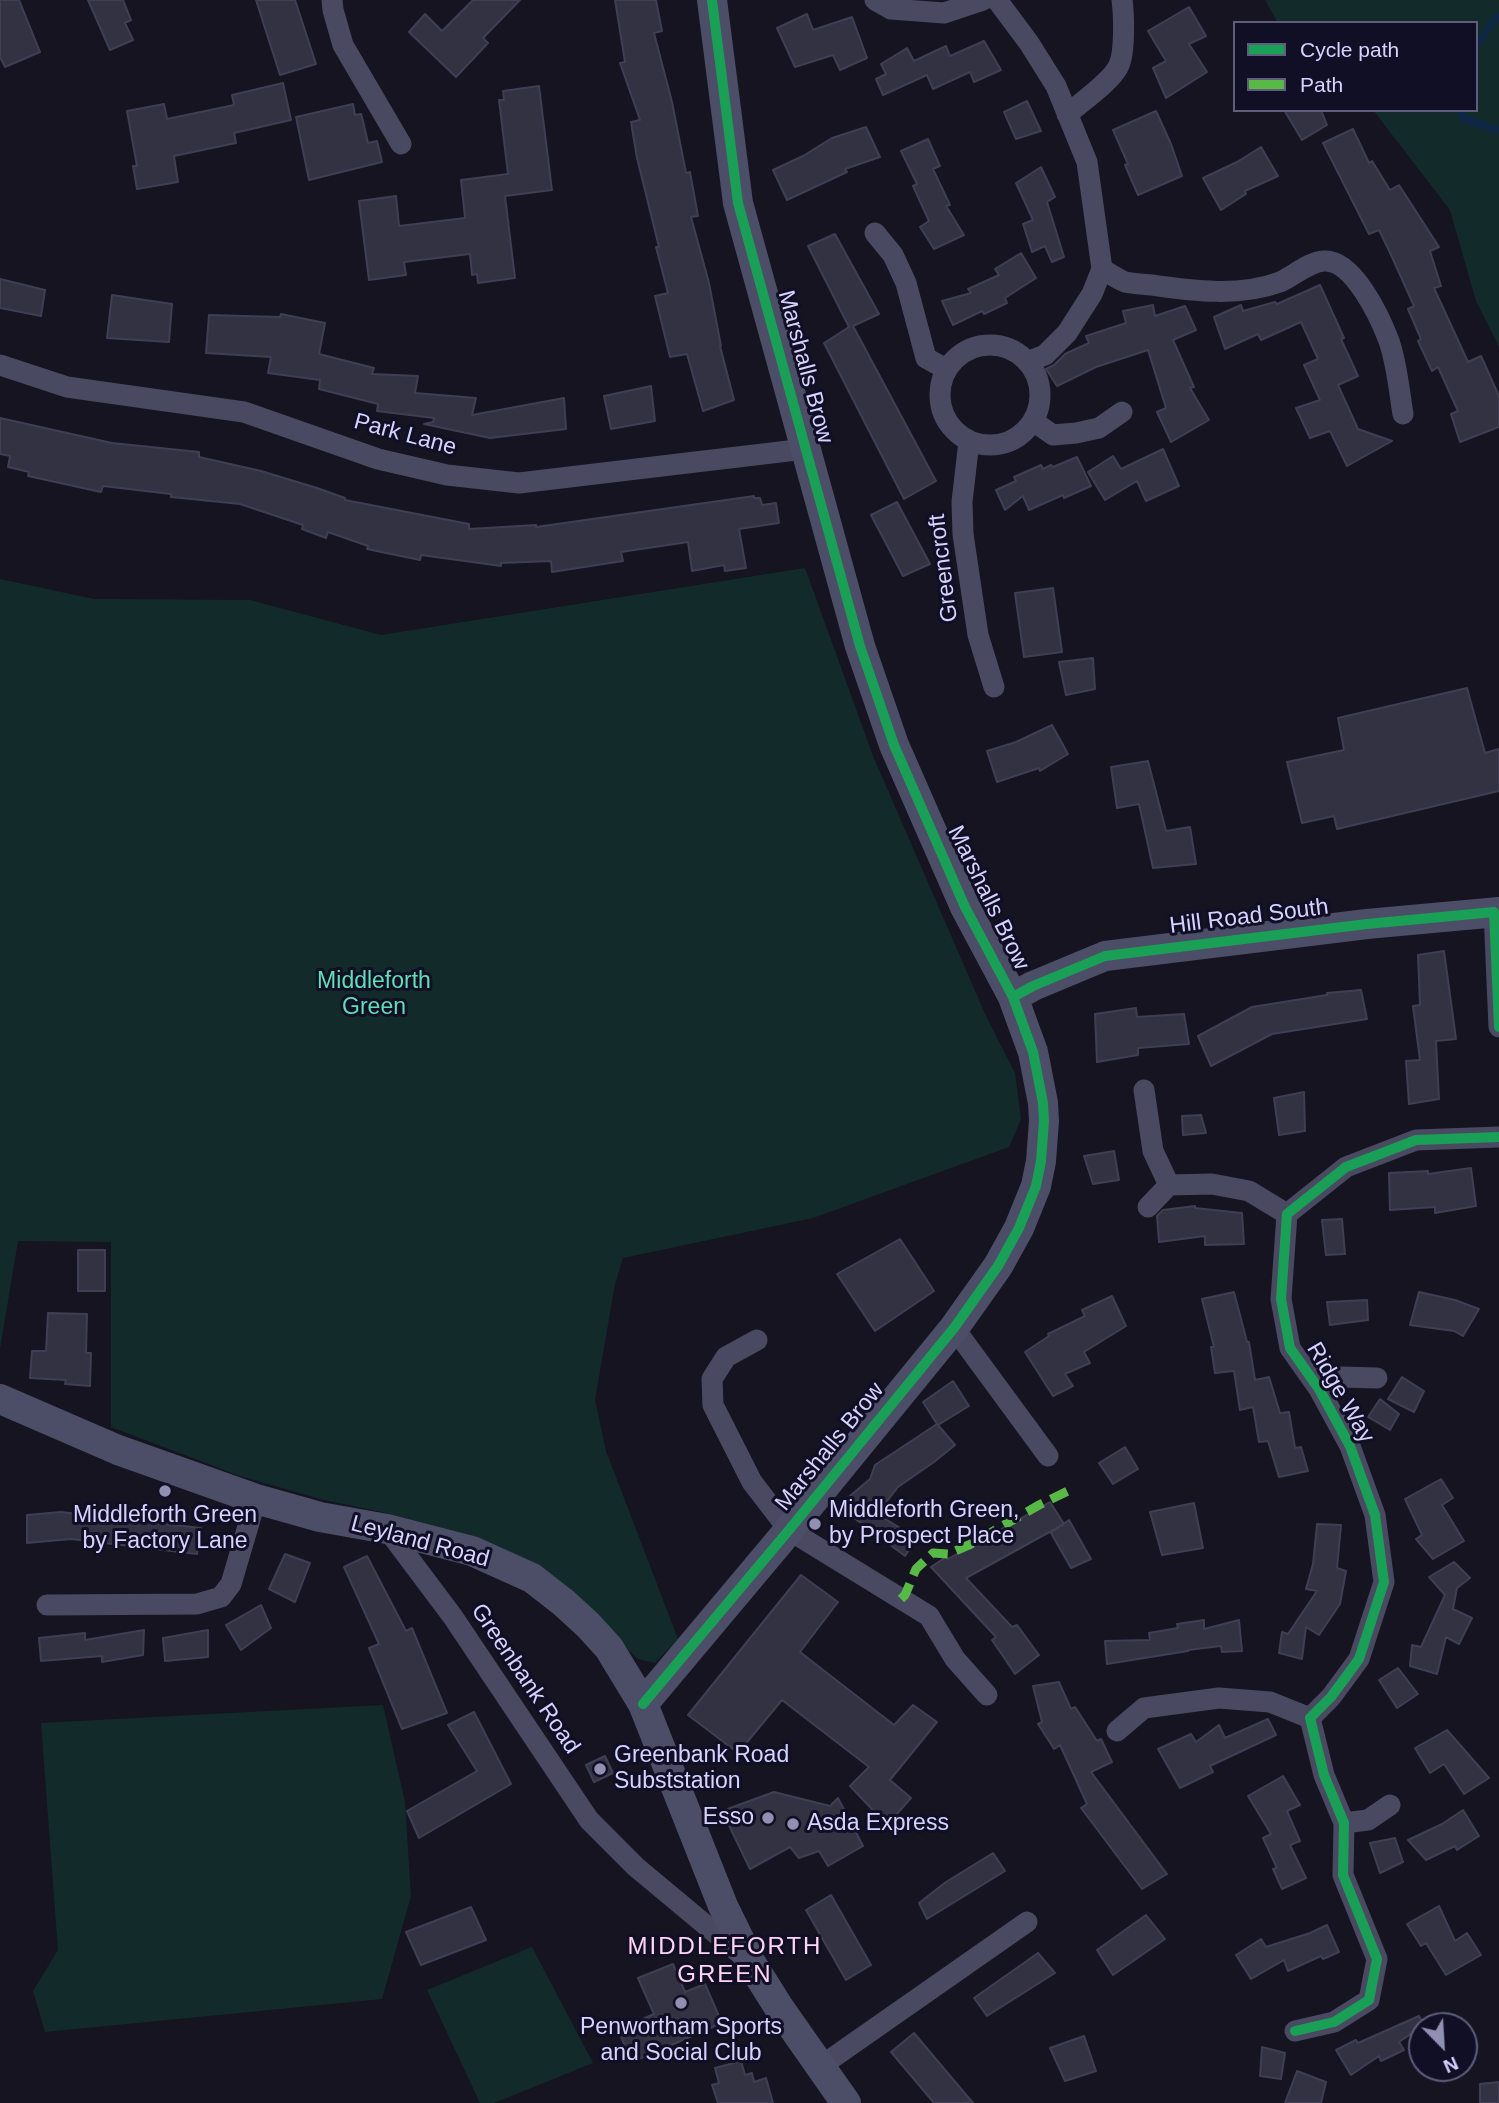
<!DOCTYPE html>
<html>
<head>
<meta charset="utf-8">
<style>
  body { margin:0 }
  #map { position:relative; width:1499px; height:2103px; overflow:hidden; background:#151420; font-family:Arial,sans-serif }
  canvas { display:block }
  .legend { position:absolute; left:1233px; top:21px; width:245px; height:91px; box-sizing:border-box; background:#110f25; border:2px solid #5f5d7c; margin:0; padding:9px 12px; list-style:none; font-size:21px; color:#d5d3ff }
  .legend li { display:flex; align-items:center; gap:14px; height:35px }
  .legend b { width:35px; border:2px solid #5f5d7c }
  .north { position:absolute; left:1408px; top:2012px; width:70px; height:70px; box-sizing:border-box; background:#110f25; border:2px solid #5f5d7c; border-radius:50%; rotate:156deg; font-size:19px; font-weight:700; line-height:28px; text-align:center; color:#d5d3ff }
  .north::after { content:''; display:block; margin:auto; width:24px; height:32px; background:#9290b1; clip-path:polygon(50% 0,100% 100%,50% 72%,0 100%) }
</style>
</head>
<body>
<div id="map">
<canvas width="1499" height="2103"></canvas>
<ul class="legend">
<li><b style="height:9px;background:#1a9f57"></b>Cycle path</li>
<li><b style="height:9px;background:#58b947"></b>Path</li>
</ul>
<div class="north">N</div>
</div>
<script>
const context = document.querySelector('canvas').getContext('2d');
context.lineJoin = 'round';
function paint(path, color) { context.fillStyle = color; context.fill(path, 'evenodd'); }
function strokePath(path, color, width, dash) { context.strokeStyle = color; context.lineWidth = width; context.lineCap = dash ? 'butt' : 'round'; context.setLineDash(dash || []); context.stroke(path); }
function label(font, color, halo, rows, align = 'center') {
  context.font = font + ' Arial,sans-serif'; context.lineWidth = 6; context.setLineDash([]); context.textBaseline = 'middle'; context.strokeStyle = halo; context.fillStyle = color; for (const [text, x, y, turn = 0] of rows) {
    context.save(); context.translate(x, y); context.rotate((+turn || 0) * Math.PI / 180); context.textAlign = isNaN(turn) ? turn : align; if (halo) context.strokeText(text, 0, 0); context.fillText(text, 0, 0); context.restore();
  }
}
paint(new Path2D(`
  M 1265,0 L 1499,0 L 1499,347 L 1476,301 L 1450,210 L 1373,110 L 1476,110 L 1476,23 L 1278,23 Z
  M 805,568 L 873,756 L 986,1016 L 1015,1073 L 1021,1119 L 1009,1147 L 813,1218 L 623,1258 L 615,1284 L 595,1400 L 606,1451 L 678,1639 L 655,1663 L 638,1659 L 622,1644 L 464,1536 L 382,1512 L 324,1500 L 240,1476 L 111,1427 L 111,1242 L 18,1241 L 0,1349 L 0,579 L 94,599 L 250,600 L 381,635 Z
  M 383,1705 L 405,1802 L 411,1896 L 382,1999 L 45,2032 L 33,1991 L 58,1950 L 41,1723 Z
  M 532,1947 L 593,2063 L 494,2103 L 480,2103 L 427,1990 Z`), '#122b2a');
strokePath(new Path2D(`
  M 1476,46 L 1497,16
  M 1460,110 L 1463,118 L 1499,131`), '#0f2746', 7);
const building = new Path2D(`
  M 0,0 L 19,0 L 40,52 L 5,67 L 0,57 Z
  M 88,0 L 123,0 L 131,20 L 125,23 L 133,40 L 110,50 Z
  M 256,0 L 295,0 L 316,64 L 280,75 Z
  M 473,0 L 520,0 L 483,38 L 488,43 L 456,77 L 409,32 L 425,14 L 442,31 Z
  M 615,0 L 656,0 L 662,31 L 654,33 L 672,102 L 686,173 L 690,172 L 698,216 L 691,217 L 709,283 L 721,346 L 720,346 L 734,400 L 703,411 L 687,354 L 670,357 L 655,296 L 668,293 L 656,247 L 659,247 L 637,158 L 631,122 L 640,120 L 620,63 L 625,62 Z
  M 1189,7 L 1206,36 L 1189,44 L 1207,72 L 1166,98 L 1153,68 L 1166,61 L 1148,31 Z
  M 807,14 L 813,30 L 852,17 L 867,58 L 840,70 L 833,55 L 795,67 L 777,28 Z
  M 984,41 L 1001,70 L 974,82 L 970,72 L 933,89 L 927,75 L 883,95 L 876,79 L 886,74 L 881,64 L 907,48 L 914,61 L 946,46 L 950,56 Z
  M 283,83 L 291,120 L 234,133 L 236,143 L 174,156 L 178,182 L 137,189 L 133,166 L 137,166 L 127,111 L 164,104 L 167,119 L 234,105 L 232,95 Z
  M 539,86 L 552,190 L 505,196 L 515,278 L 478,283 L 477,274 L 472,275 L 470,254 L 404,262 L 406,275 L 369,280 L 359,201 L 396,196 L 399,226 L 465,218 L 461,180 L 508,174 L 499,100 L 504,100 L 503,91 Z
  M 1027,101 L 1041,131 L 1016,139 L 1004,112 Z
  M 353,104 L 355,115 L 361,114 L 363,121 L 368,143 L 377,141 L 382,162 L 309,180 L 296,117 Z
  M 1284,110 L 1321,110 L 1327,125 L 1302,140 Z
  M 1156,111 L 1171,144 L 1182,176 L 1138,195 L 1125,165 L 1128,164 L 1113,130 Z
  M 866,127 L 880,157 L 845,169 L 847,172 L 787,200 L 773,170 L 803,156 L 832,138 Z
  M 1353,129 L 1369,163 L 1372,161 L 1390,190 L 1399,185 L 1439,247 L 1430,251 L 1441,286 L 1434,288 L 1468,362 L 1481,356 L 1499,396 L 1499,427 L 1460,442 L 1451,414 L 1458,411 L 1438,367 L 1432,371 L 1418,341 L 1421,339 L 1408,309 L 1414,306 L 1392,257 L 1379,230 L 1369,234 L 1323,143 Z
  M 928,139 L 940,166 L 933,169 L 950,205 L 946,206 L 964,235 L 934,249 L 920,227 L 929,221 L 913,186 L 917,184 L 901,151 Z
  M 1261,147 L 1278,176 L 1245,191 L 1246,194 L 1221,210 L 1203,178 L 1237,162 Z
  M 1041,167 L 1055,197 L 1047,202 L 1064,257 L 1052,262 L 1045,246 L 1032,252 L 1023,224 L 1033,220 L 1016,183 Z
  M 835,234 L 879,314 L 853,326 L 936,481 L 904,499 L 824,343 L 849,327 L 808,246 Z
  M 1021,253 L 1036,278 L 1005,298 L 1007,303 L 984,314 L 982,311 L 953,325 L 942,301 L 971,293 L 968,289 L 999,275 L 995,269 Z
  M 0,279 L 45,290 L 41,316 L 0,308 Z
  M 1320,285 L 1344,338 L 1341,339 L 1358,376 L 1338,385 L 1358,429 L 1392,441 L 1347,466 L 1330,431 L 1310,438 L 1296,408 L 1320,400 L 1304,365 L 1318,359 L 1301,322 L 1261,340 L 1258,334 L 1225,349 L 1214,317 L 1241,305 L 1243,311 L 1275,302 L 1277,304 Z
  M 112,295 L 172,304 L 169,342 L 107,338 Z
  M 1153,305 L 1155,316 L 1185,306 L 1196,330 L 1173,340 L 1194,387 L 1190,388 L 1209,420 L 1171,442 L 1157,412 L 1166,408 L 1148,350 L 1096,367 L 1057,386 L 1046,369 L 1054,365 L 1065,354 L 1089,343 L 1086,336 L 1126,323 L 1123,311 Z
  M 281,314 L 325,323 L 319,354 L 374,368 L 372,374 L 418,376 L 415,393 L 476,398 L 472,415 L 564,398 L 566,429 L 490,438 L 424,424 L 433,422 L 434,418 L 377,411 L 378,404 L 319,389 L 320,380 L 268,373 L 271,357 L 206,353 L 209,315 L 280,317 Z
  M 651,386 L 655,421 L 611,429 L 604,396 Z
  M 0,418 L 112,443 L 199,452 L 199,457 L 261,471 L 317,488 L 345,498 L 345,500 L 469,524 L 469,529 L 536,525 L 536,527 L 754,496 L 754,498 L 760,498 L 762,505 L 776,503 L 779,523 L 739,529 L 746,568 L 725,571 L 724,565 L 692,571 L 688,542 L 621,552 L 623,561 L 552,572 L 551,561 L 501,563 L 501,566 L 421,555 L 420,560 L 367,549 L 368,546 L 328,532 L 326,538 L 302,529 L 303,525 L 240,504 L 171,497 L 171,494 L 103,486 L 101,492 L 28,476 L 29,472 L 8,467 L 10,456 L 0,454 Z
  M 1163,449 L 1179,486 L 1146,501 L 1137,481 L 1105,500 L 1088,472 L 1113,456 L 1121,469 Z
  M 1077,457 L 1091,486 L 1064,498 L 1063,495 L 1029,510 L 1023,496 L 1005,510 L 996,490 L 1016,481 L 1014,477 L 1041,465 L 1043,469 L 1051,465 L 1053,467 Z
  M 897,502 L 930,564 L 903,576 L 871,515 Z
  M 1053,588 L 1062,652 L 1024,657 L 1015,593 Z
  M 1093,658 L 1095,689 L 1066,695 L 1059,662 Z
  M 1467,688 L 1485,753 L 1499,749 L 1499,791 L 1337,829 L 1334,816 L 1302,823 L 1287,762 L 1344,750 L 1338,718 Z
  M 1052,725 L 1068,754 L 1040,771 L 1039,768 L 997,782 L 987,751 L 1016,742 Z
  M 1148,761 L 1166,831 L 1190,827 L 1196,864 L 1153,868 L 1139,804 L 1117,808 L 1111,767 Z
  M 1444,951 L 1456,1039 L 1436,1041 L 1439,1099 L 1409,1104 L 1406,1061 L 1420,1060 L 1413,1006 L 1420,1005 L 1418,955 Z
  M 1361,990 L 1367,1019 L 1272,1034 L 1211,1066 L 1198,1036 L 1252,1007 L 1327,995 L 1327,993 Z
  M 1136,1008 L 1137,1017 L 1184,1014 L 1189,1044 L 1138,1048 L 1138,1055 L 1097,1062 L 1095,1014 Z
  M 1304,1092 L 1305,1131 L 1279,1135 L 1274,1098 Z
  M 1201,1115 L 1206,1133 L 1183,1135 L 1182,1116 Z
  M 1114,1151 L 1119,1180 L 1093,1184 L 1084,1156 Z
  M 1471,1168 L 1476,1206 L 1435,1213 L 1435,1207 L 1390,1210 L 1389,1173 L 1428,1171 L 1428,1174 Z
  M 1195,1206 L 1195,1208 L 1242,1213 L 1244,1244 L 1205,1245 L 1205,1236 L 1159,1242 L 1157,1216 L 1163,1210 Z
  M 1342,1219 L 1345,1254 L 1326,1255 L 1322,1220 Z
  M 900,1239 L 934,1291 L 875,1331 L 837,1274 Z
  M 78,1250 L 105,1250 L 105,1291 L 78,1291 Z
  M 1234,1292 L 1247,1342 L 1249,1342 L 1255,1380 L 1269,1377 L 1280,1413 L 1289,1412 L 1295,1448 L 1301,1447 L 1308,1471 L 1279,1477 L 1268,1441 L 1259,1442 L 1253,1407 L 1240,1410 L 1234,1371 L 1215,1373 L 1211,1347 L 1214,1347 L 1202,1299 Z
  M 1419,1292 L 1455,1300 L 1479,1309 L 1463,1336 L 1454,1331 L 1410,1325 Z
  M 1112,1296 L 1126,1326 L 1084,1352 L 1090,1363 L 1065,1374 L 1073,1386 L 1053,1396 L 1025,1352 L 1049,1336 L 1048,1334 L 1085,1316 L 1082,1310 Z
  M 1367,1300 L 1368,1320 L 1330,1325 L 1327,1302 Z
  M 48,1313 L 87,1314 L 86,1353 L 91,1353 L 90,1386 L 65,1384 L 66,1380 L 30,1378 L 32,1351 L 46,1351 Z
  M 1402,1377 L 1424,1391 L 1414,1412 L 1388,1399 Z
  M 953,1381 L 969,1406 L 938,1425 L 955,1445 L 934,1462 L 898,1487 L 877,1514 L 917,1538 L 905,1556 L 838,1506 L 870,1479 L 875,1465 L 937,1424 L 923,1402 Z
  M 1380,1399 L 1399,1414 L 1390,1430 L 1368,1417 Z
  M 1125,1447 L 1138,1469 L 1113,1484 L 1099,1463 Z
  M 1441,1479 L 1453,1498 L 1442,1505 L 1464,1541 L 1433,1559 L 1416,1539 L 1422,1535 L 1405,1499 Z
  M 1050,1502 L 1064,1524 L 966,1578 L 1012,1627 L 1017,1625 L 1039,1655 L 1015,1674 L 992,1640 L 996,1637 L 931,1567 L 946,1557 L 948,1559 Z
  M 1194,1503 L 1203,1548 L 1162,1555 L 1150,1512 Z
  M 61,1512 L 201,1528 L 197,1554 L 71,1539 L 27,1543 L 27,1515 Z
  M 1069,1520 L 1091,1559 L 1071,1568 L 1051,1533 Z
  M 1317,1524 L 1341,1525 L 1337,1568 L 1346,1571 L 1340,1604 L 1319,1635 L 1306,1627 L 1302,1659 L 1279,1653 L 1282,1632 L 1288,1634 L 1317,1591 L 1306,1589 L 1313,1564 Z
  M 285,1554 L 310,1563 L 295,1602 L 269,1589 Z
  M 367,1556 L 406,1631 L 412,1628 L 447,1713 L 402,1729 L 369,1648 L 379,1644 L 344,1567 Z
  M 1454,1562 L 1470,1578 L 1457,1588 L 1453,1609 L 1472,1618 L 1459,1644 L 1446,1637 L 1437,1674 L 1410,1666 L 1412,1645 L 1421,1647 L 1445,1595 L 1429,1577 Z
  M 801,1575 L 838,1602 L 800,1652 L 894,1725 L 913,1705 L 937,1722 L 890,1780 L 911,1798 L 887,1825 L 850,1786 L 869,1767 L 782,1700 L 738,1753 L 688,1715 Z
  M 261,1605 L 271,1628 L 241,1650 L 226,1625 Z
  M 1204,1620 L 1204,1629 L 1239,1620 L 1242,1651 L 1222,1652 L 1221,1646 L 1188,1650 L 1188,1651 L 1107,1664 L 1105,1641 L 1150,1640 L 1149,1633 L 1178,1628 L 1177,1624 Z
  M 144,1630 L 143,1655 L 102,1662 L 102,1656 L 41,1661 L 39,1638 L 85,1633 L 85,1640 Z
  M 208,1630 L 208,1657 L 165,1661 L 163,1638 Z
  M 1398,1668 L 1418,1694 L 1397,1708 L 1379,1680 Z
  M 1059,1682 L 1071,1709 L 1075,1707 L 1097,1741 L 1101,1739 L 1112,1762 L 1091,1772 L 1167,1874 L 1142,1889 L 1081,1808 L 1087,1804 L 1060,1745 L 1054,1749 L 1038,1724 L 1042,1722 L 1033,1686 Z
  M 474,1712 L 511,1784 L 419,1838 L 407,1811 L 477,1771 L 448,1725 Z
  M 1268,1719 L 1276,1735 L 1210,1766 L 1213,1772 L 1180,1788 L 1158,1749 L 1191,1734 L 1196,1742 L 1219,1725 L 1225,1738 Z
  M 1447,1730 L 1489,1778 L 1464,1794 L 1444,1764 L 1430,1773 L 1415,1748 Z
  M 605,1756 L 613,1773 L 594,1782 L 586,1765 Z
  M 1283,1776 L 1300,1805 L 1287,1811 L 1300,1841 L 1290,1845 L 1306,1878 L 1282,1889 L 1273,1869 L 1277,1868 L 1263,1838 L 1271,1834 L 1248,1796 Z
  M 774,1792 L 830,1806 L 838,1798 L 863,1846 L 828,1866 L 819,1851 L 799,1858 L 790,1847 L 750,1869 L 722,1811 Z
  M 1463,1810 L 1479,1836 L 1457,1850 L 1455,1846 L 1426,1860 L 1408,1840 L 1442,1824 Z
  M 1395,1838 L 1403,1862 L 1380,1873 L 1370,1843 Z
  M 993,1853 L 1005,1871 L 927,1919 L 919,1903 L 946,1882 Z
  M 831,1895 L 871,1965 L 846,1980 L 806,1910 Z
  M 1439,1906 L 1455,1941 L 1467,1933 L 1481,1955 L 1446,1975 L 1426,1943 L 1421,1946 L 1407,1924 Z
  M 471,1907 L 486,1940 L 421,1965 L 406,1932 Z
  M 1146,1915 L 1165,1939 L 1113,1975 L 1097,1950 Z
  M 1327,1925 L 1339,1952 L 1323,1959 L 1321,1956 L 1288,1971 L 1284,1960 L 1251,1979 L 1236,1955 L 1261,1939 L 1266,1947 L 1310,1933 Z
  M 1038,1953 L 1055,1973 L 987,2016 L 974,1998 Z
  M 673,1964 L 685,1992 L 705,1984 L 722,2023 L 632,2062 L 618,2030 L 654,2014 L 638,1978 Z
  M 1419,2016 L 1424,2025 L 1399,2042 L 1404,2050 L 1381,2061 L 1379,2056 L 1351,2075 L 1336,2050 L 1356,2040 L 1358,2043 Z
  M 914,2033 L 973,2103 L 934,2103 L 891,2052 Z
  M 1084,2036 L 1096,2071 L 1065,2081 L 1050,2048 Z
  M 1262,2047 L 1285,2053 L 1281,2079 L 1260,2076 Z
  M 741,2061 L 745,2075 L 752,2073 L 754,2082 L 766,2078 L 773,2103 L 718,2103 L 712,2085 L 719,2083 L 715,2068 Z
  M 1297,2071 L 1326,2082 L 1321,2103 L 1285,2103 Z
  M 1499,2082 L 1499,2103 L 1480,2103 L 1480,2084 Z`);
paint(building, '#333242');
strokePath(building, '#403e54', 2);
strokePath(new Path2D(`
  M 332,0 L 333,10 L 343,45 L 401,144
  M 875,0 L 891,9 L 944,13 L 983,0
  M 997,0 L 1029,43 L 1056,86 L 1087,162 L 1102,269 L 1092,294 L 1067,333 L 1045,355 L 1027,362
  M 1067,114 C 1080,104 1113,80 1119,65 C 1125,52 1124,15 1122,0
  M 875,233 L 893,255 L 906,283 L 926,358 L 946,369
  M 1102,269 C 1109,273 1117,279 1125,282 C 1134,284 1144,284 1152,285 C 1193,291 1240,297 1280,282 C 1294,276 1308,262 1324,261 C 1353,259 1380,317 1389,341 C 1397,364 1399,390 1403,414
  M940 395a50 50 0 1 1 100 0a50 50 0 1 1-100 0Z
  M 0,365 L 67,387 L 244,412 L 378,459 L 447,475 L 519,483 L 805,449
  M 1033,421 L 1053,435 L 1076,433 L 1099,428 L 1122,412
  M 969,441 L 962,502 L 963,534 L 978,635 L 994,687
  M 1494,912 L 1499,1027
  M 1144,1090 L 1153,1151 L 1169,1185
  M 1148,1207 L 1169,1185 L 1212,1184 L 1249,1191 L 1287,1214
  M 954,1328 L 1048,1456
  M 757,1340 L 726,1357 L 712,1379 L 713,1405 L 752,1482 L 789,1530 L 929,1616 L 955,1659 L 987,1695
  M 1319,1389 L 1340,1377 L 1377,1378
  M 387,1529 L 453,1617 L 589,1820 L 636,1867 L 744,1957
  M 47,1605 L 197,1604 L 221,1597 L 231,1584 L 256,1499
  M 1117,1731 L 1144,1708 L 1219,1698 L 1270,1702 L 1310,1718
  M 1344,1823 L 1368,1820 L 1390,1805
  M 1295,2031 L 1334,2022 L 1369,2000 L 1377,1959 L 1343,1875 L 1344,1823 L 1324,1775 L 1310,1718 L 1331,1697 L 1359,1659 L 1384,1582 L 1375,1515 L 1350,1446 L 1319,1389 L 1290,1348 L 1281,1299 L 1287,1214 L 1346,1167 L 1416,1140 L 1499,1137
  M 821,2066 L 1027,1922`), '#494a61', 21);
strokePath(new Path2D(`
  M 1013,997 L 1033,986 L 1105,956 L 1367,924 L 1499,912
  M 0,1399 L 118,1450 L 256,1499 L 320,1517 L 387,1529 L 472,1551 L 532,1578 L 564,1603 L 588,1625 L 609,1648 L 643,1704 L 723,1906 L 751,1963 L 778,2006 L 846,2103
  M 643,1704 L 789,1530 L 954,1328 L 998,1266 L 1019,1228 L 1036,1186 L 1041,1161 L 1044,1121 L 1043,1103 L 1033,1052 L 1013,997 L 965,907 L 894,745 L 860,646 L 738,203 L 712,0`), '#4c4d67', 30);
strokePath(new Path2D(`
  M 901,1599 L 905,1595 L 916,1569 L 933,1553 L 948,1554 L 971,1544 L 1039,1505 L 1072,1489`), '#58b947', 9, [18, 9]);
strokePath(new Path2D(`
  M 1013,997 L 1033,986 L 1105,956 L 1367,924 L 1494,912 L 1499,1027
  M 643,1704 L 789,1530 L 954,1328 L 998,1266 L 1019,1228 L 1036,1186 L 1041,1161 L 1044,1121 L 1043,1103 L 1033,1052 L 1013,997 L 965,907 L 894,745 L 860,646 L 738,203 L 712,0
  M 1295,2031 L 1334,2022 L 1369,2000 L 1377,1959 L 1343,1875 L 1344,1823 L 1324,1775 L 1310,1718 L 1331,1697 L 1359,1659 L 1384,1582 L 1375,1515 L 1350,1446 L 1319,1389 L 1290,1348 L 1281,1299 L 1287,1214 L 1346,1167 L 1416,1140 L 1499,1137`), '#1a9f57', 10);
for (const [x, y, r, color] of [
  [165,1491,7,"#9290b1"],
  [815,1524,7,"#9290b1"],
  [600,1769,7,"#9290b1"],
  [768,1818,7,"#9290b1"],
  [793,1824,7,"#9290b1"],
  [681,2003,7,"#9290b1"]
]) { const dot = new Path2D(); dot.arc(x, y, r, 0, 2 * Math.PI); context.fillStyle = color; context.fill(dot); strokePath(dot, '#110f25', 2.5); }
label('23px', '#d5d3ff', '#110f25', [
  ["Marshalls Brow",805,367,75],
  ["Park Lane",405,435,15],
  ["Greencroft",944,568,-97],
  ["Marshalls Brow",988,898,64],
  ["Hill Road South",1249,917,-7],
  ["Ridge Way",1340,1393,60],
  ["Marshalls Brow",830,1447,-51],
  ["Leyland Road",420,1542,15],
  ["Greenbank Road",525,1679,56]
]);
label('23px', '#5fdfb5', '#110f25', [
  ["Middleforth",374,982],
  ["Green",374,1008]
]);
label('23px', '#d5d3ff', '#110f25', [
  ["Middleforth Green,",829,1511],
  ["by Prospect Place",829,1537],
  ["Middleforth Green",165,1516,"center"],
  ["by Factory Lane",165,1542,"center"],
  ["Greenbank Road",614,1756],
  ["Subststation",614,1782],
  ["Esso",754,1818,"right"],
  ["Asda Express",807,1824],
  ["Penwortham Sports",681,2028,"center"],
  ["and Social Club",681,2054,"center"]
], 'left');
context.letterSpacing = '2px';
label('24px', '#ffd5f3', '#110f25', [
  ["MIDDLEFORTH",725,1947],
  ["GREEN",725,1975]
]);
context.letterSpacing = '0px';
</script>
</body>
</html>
